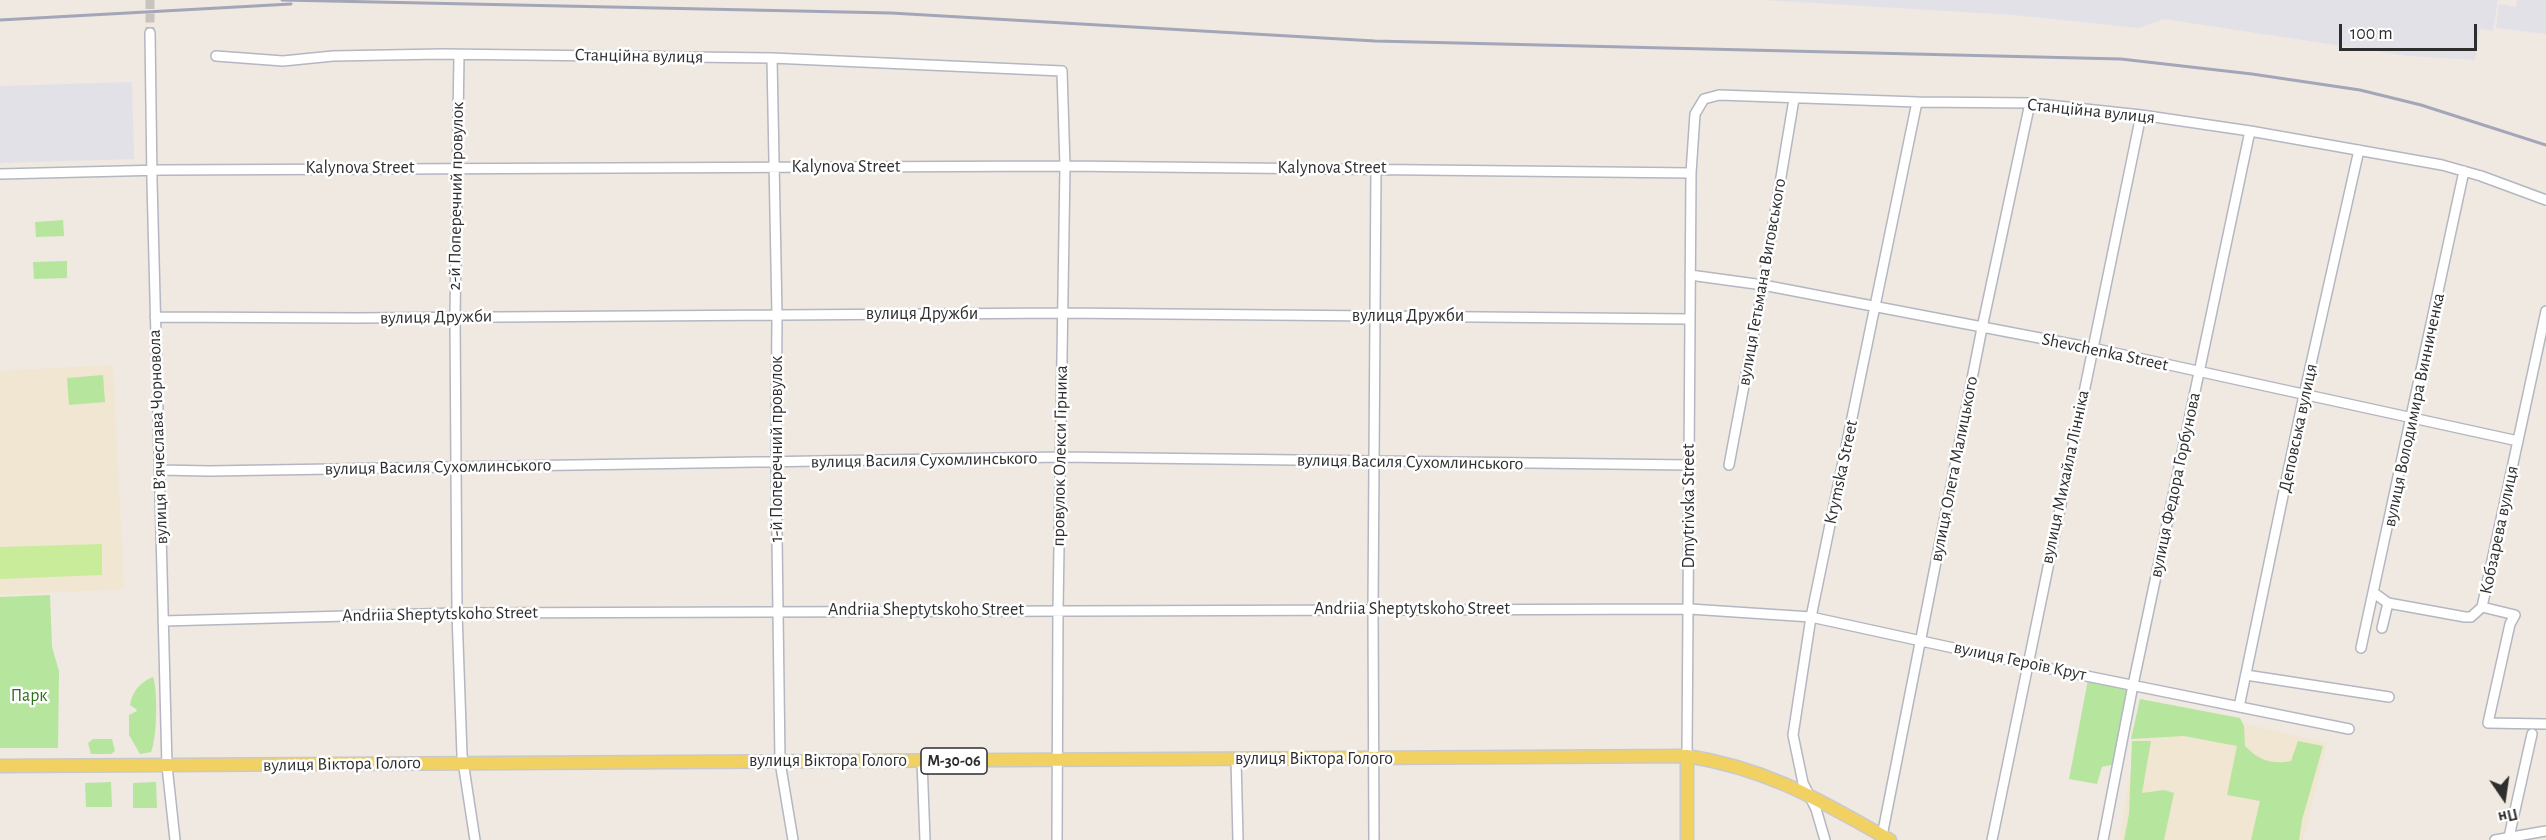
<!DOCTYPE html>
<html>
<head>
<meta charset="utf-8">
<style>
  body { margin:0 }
  #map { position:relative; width:2546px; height:840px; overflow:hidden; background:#efe9e1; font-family:"Alegreya Sans",sans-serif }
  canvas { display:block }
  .north { position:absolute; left:2474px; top:768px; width:60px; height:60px; -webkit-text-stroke:4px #fff; paint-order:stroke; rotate:167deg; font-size:16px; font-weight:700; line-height:24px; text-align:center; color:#2e2e2e }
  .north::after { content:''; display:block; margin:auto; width:21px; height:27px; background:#2e2e2e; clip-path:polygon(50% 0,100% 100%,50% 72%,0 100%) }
  .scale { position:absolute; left:2339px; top:24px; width:138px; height:27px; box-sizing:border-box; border:3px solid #2e2e2e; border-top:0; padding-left:8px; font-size:18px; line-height:21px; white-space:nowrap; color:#2e2e2e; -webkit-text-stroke:4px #fff; paint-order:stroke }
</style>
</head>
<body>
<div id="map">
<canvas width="2546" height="840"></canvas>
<div class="north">Пн</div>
<div class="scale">100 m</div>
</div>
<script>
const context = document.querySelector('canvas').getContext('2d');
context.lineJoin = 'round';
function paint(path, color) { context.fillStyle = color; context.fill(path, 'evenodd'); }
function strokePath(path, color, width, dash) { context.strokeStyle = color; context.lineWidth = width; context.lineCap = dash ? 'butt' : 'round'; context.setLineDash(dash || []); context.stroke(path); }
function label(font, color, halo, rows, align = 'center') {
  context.font = font + ' "Alegreya Sans",sans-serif'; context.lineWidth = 5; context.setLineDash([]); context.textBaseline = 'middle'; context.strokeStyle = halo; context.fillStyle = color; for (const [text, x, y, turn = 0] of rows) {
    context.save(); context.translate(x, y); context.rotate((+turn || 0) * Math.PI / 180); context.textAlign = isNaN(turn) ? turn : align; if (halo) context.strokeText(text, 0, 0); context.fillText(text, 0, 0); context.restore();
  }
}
paint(new Path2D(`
  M 1764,0 L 2498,0 L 2493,31 L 2480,29 L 2475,60 L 2408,56 L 2164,19 L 2139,28 L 2013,15 Z
  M 2517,0 L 2546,0 L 2546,34 L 2496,28 L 2499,4 L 2516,7 Z
  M 132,82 L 134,159 L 0,163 L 0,86 Z`), '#e3e1e8');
paint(new Path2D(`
  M 113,365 L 124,589 L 0,595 L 0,371 Z
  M 2143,700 L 2327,743 L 2303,840 L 2119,840 Z`), '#f0e6d1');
paint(new Path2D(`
  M 63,220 L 64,236 L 36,237 L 35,222 Z
  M 67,261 L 67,278 L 34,279 L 33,262 Z
  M 103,375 L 105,402 L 69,405 L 67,378 Z
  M 50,595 L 52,647 L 59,671 L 58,748 L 0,748 L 0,597 Z
  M 153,677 C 158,689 157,740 151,752 L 140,754 L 129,735 L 129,715 L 137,711 L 136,709 L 130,705 C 132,692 140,682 153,677 Z
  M 2088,680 L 2129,689 L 2115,764 L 2102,767 L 2097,784 L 2069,779 Z
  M 2140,699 L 2240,718 L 2244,726 L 2245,746 C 2259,760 2271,765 2291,761 L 2298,741 L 2323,746 L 2302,820 L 2299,840 L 2251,840 L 2260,801 L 2227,795 L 2237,746 L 2184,736 L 2131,739 Z
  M 93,739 L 112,739 L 115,751 L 111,754 L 91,754 L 88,743 Z
  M 2132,741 L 2151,741 L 2142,793 L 2164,790 L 2174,793 L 2164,840 L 2124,840 L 2129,814 Z
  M 111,782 L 112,807 L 86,807 L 85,783 Z
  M 156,782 L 157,808 L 133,808 L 133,783 Z`), '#b6e59e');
paint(new Path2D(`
  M 102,544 L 102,575 L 0,579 L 0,547 Z`), '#c9ec9a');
strokePath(new Path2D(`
  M 150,0 L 150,33`), '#c8c4bd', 9, [9, 4.5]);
const minor = new Path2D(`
  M 150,33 L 152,181 L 167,766 L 175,840
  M 459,55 L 455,317 L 457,613 L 462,755 L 475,840
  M 216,56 L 283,61 L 333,56 L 442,54 L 772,58 L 1062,71 L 1065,166 L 1058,610 L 1057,840
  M 772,58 L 777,315 L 776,462 L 780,762 L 793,840
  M 0,174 L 163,170 L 1065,166 L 1691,173
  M 1690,275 L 1763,285 L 2092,348 L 2518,441
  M 2546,311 L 2482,607 L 2515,615 L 2510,624 L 2488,723 L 2546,724
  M 155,317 L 357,318 L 1062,313 L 1689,319
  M 1729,465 L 1763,285 L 1794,99
  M 159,470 L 210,471 L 1061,457 L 1689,465
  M 2374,593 L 2388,603 L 2465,617 L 2471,617 L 2482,607
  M 163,621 L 457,613 L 1690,609 L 1811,617 L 2027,664 L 2349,729
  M 2382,628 L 2388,603
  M 2361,648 L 2464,171
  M 2246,675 L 2389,697
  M 2239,707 L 2304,395 L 2359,150
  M 1687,756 L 1691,173 L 1695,114 L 1704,99 L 1719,95 L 1917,102 L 2030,103 L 2141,115 L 2250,131 L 2442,165 L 2481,176 L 2546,200
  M 1236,759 L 1238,840
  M 922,761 L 925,840
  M 1882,836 L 1982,328 L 2030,103
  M 2509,837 L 2532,734
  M 1374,840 L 1373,609 L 1376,168
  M 1825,840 L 1816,809 L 1803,783 L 1793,735 L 1811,617 L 1917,102
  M 1992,840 L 2141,115
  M 2103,840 L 2133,685 L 2250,131
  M 2495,840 L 2546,831`);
const major = new Path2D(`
  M 1687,756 L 1687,840
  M 0,766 L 1687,756 C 1769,769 1819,800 1890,840`);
strokePath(minor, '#b4b7c1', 12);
strokePath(major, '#c9c9c9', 15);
strokePath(minor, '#fff', 9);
strokePath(major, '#f2d163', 12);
strokePath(new Path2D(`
  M 282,0 L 891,13 L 1375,41 L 2121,59 L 2252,74 L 2360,90 L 2421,105 L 2546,145
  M 0,20 L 291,4`), '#a3a6b8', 3);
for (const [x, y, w] of [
  [954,761,66]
]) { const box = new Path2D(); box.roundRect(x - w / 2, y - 13, w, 26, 4.5); context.fillStyle = '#fff'; context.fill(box); strokePath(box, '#2e2e2e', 1.5); }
label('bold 16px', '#2e2e2e', null, [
  ["М-30-06",954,761]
]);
label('18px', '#2e2e2e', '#fff', [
  ["Станційна вулиця",639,56,1],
  ["Станційна вулиця",2091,111,6],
  ["Kalynova Street",846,167],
  ["Kalynova Street",360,168],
  ["Kalynova Street",1332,168],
  ["2-й Поперечний провулок",456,196,-89],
  ["вулиця Гетьмана Виговського",1762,282,-80],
  ["вулиця Дружби",922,314],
  ["вулиця Дружби",1408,316],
  ["вулиця Дружби",436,317,-1],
  ["Shevchenka Street",2105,352,12],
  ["вулиця Володимира Винниченка",2414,410,-78],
  ["Деповська вулиця",2298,428,-78],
  ["вулиця Вʼячеслава Чорновола",158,437,-92],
  ["1-й Поперечний провулок",777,449,-90],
  ["провулок Олекси Гірника",1060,456,-89],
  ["вулиця Василя Сухомлинського",924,460,-1],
  ["вулиця Василя Сухомлинського",1410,462,1],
  ["вулиця Василя Сухомлинського",438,467,-1],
  ["вулиця Олега Малицького",1954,469,-79],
  ["Krymska Street",1841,472,-78],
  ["вулиця Михайла Лінніка",2065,477,-78],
  ["вулиця Федора Горбунова",2175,485,-78],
  ["Dmytrivska Street",1689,506,-90],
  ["Кобзарева вулиця",2499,530,-78],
  ["Andriia Sheptytskoho Street",1412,609],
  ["Andriia Sheptytskoho Street",926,610],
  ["Andriia Sheptytskoho Street",440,614,-1],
  ["вулиця Героїв Крут",2020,661,12],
  ["вулиця Віктора Голого",1314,759],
  ["вулиця Віктора Голого",828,761],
  ["вулиця Віктора Голого",342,764,-1]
]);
label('18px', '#2c6e1b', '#fff', [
  ["Парк",29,696]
]);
</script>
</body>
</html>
